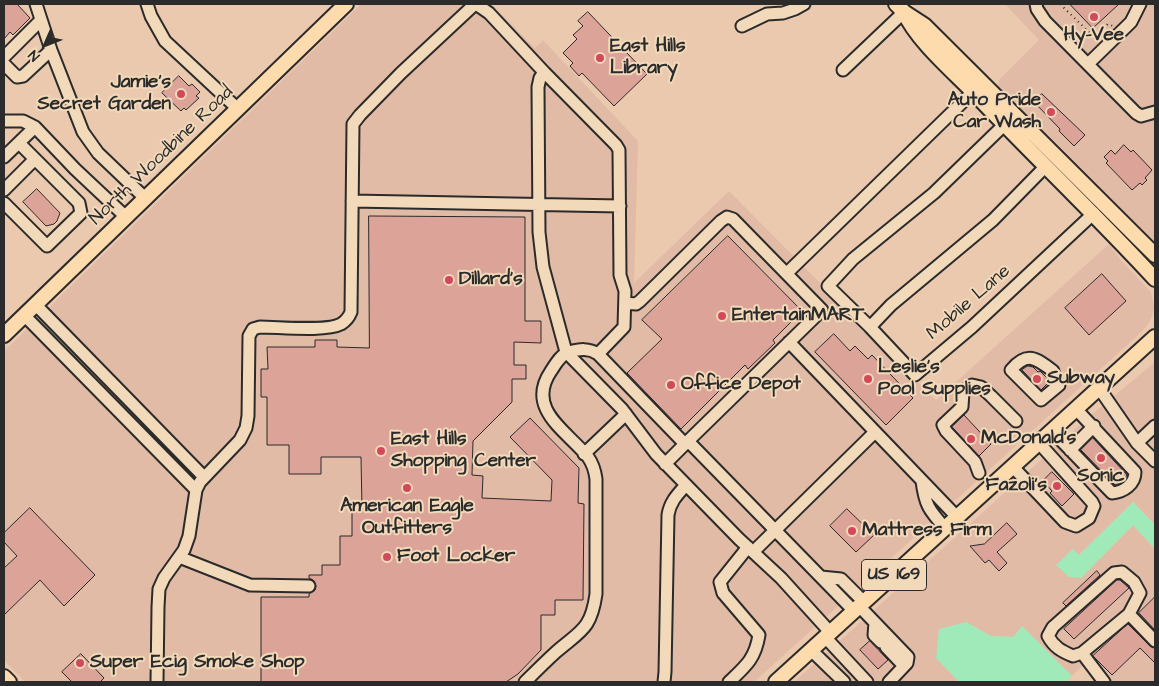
<!DOCTYPE html>
<html>
<head>
<meta charset="utf-8">
<style>
  body { margin:0 }
  #map { position:relative; width:1159px; height:686px; overflow:hidden; background:#ebc9af; font-family:"Architects Daughter",sans-serif }
  canvas { display:block }
  .frame { position:absolute; inset:0; border:5px solid #2b2b2b; pointer-events:none }
  .north { position:absolute; left:20px; top:20px; width:50px; height:50px; -webkit-text-stroke:4px #f1d9b9; paint-order:stroke; rotate:226deg; font-size:14px; font-weight:700; line-height:20px; text-align:center; color:#2b2b2b }
  .north::after { content:''; display:block; margin:auto; width:18px; height:22px; background:#2b2b2b; clip-path:polygon(50% 0,100% 100%,50% 72%,0 100%) }
</style>
</head>
<body>
<div id="map">
<canvas width="1159" height="686"></canvas>
<div class="frame"></div>
<div class="north">N</div>
</div>
<script>
const context = document.querySelector('canvas').getContext('2d');
context.lineJoin = 'round';
function paint(path, color) { context.fillStyle = color; context.fill(path, 'evenodd'); }
function strokePath(path, color, width, dash) { context.strokeStyle = color; context.lineWidth = width; context.lineCap = dash ? 'butt' : 'round'; context.setLineDash(dash || []); context.stroke(path); }
function label(font, color, halo, rows, align = 'center') {
  context.font = font + ' "Architects Daughter",sans-serif'; context.lineWidth = 4; context.setLineDash([]); context.textBaseline = 'middle'; context.strokeStyle = halo; context.fillStyle = color; for (const [text, x, y, turn = 0] of rows) {
    context.save(); context.translate(x, y); context.rotate((+turn || 0) * Math.PI / 180); context.textAlign = isNaN(turn) ? turn : align; if (halo) context.strokeText(text, 0, 0); context.fillText(text, 0, 0); context.restore();
  }
}
paint(new Path2D(`
  M 361,4 L 491,4 L 535,48 L 543,40 L 638,141 L 634,283 L 729,191 L 936,400 L 1109,244 L 1120,259 L 1151,292 L 1154,307 L 1152,316 L 1147,326 L 1135,338 L 754,682 L 25,682 L 4,660 L 4,351 Z
  M 1005,4 L 1155,4 L 1155,251 L 1001,92 L 998,86 L 999,80 L 1039,40 Z
  M 1155,362 L 1155,525 L 1133,502 L 1079,555 L 1081,578 L 1133,525 L 1155,549 L 1155,682 L 1103,682 L 1084,664 L 1072,676 L 1022,626 L 1014,637 L 991,636 L 966,622 L 1015,682 L 794,682 L 1091,415 Z`), '#e2bba6');
paint(new Path2D(`
  M 1133,502 L 1155,525 L 1155,549 L 1133,525 L 1081,578 L 1069,577 L 1056,565 L 1073,549 L 1079,555 Z
  M 966,622 L 991,636 L 1013,637 L 1022,626 L 1072,676 L 1066,682 L 1015,682 L 1014,681 L 958,681 L 936,658 L 939,629 Z`), '#a0eab9');
const building = new Path2D(`
  M 4,4 L 17,4 L 30,18 L 13,35 L 10,32 L 4,39 Z
  M 1070,4 L 1119,4 L 1093,28 Z
  M 588,12 L 647,74 L 614,106 L 582,73 L 579,76 L 570,66 L 573,63 L 563,53 L 577,39 L 573,35 L 583,26 L 578,21 Z
  M 179,76 L 189,86 L 192,84 L 200,92 L 196,96 L 199,98 L 186,110 L 184,108 L 181,111 L 162,93 Z
  M 1042,94 L 1085,135 L 1074,146 L 1059,131 L 1060,129 L 1034,102 Z
  M 1124,145 L 1131,152 L 1133,150 L 1152,170 L 1145,178 L 1147,180 L 1142,185 L 1140,183 L 1132,190 L 1106,163 L 1108,161 L 1104,157 L 1111,150 L 1115,154 Z
  M 37,189 L 60,213 L 57,221 L 54,224 L 46,226 L 23,202 Z
  M 369,216 L 525,217 L 525,321 L 541,321 L 541,343 L 514,342 L 514,365 L 526,365 L 526,379 L 512,379 L 512,402 L 473,441 L 472,475 L 483,476 L 482,498 L 551,501 L 552,480 L 510,437 L 530,418 L 579,468 L 578,503 L 584,504 L 583,600 L 555,600 L 555,615 L 541,615 L 541,650 L 518,674 L 506,682 L 261,682 L 261,597 L 309,597 L 309,594 L 315,590 L 316,586 L 313,580 L 309,578 L 309,575 L 322,575 L 322,565 L 340,565 L 340,536 L 352,536 L 352,509 L 362,509 L 361,457 L 321,457 L 321,474 L 289,474 L 289,445 L 267,445 L 267,397 L 261,397 L 261,369 L 268,369 L 267,347 L 315,347 L 315,340 L 337,340 L 337,347 L 369,348 Z
  M 728,236 L 802,311 L 773,340 L 775,343 L 748,369 L 745,365 L 681,429 L 627,373 L 662,339 L 642,320 Z
  M 1102,274 L 1126,301 L 1089,335 L 1065,308 Z
  M 834,334 L 850,351 L 855,346 L 868,359 L 872,355 L 913,398 L 886,425 L 815,352 Z
  M 1028,366 L 1033,367 L 1038,372 L 1040,371 L 1050,381 L 1041,390 L 1022,370 Z
  M 964,415 L 991,444 L 979,456 L 952,427 Z
  M 1093,438 L 1127,475 L 1120,483 L 1115,485 L 1081,450 Z
  M 1052,472 L 1074,494 L 1062,506 L 1050,493 L 1052,491 L 1043,481 Z
  M 30,508 L 95,575 L 64,606 L 40,580 L 4,615 L 4,568 L 17,556 L 4,542 L 4,533 Z
  M 847,509 L 874,535 L 856,552 L 830,526 Z
  M 1007,523 L 1017,534 L 997,552 L 1007,563 L 999,571 L 989,560 L 985,563 L 970,546 L 984,544 Z
  M 1097,571 L 1100,575 L 1066,606 L 1063,603 Z
  M 1117,580 L 1120,580 L 1129,588 L 1074,639 L 1064,629 Z
  M 1155,597 L 1155,630 L 1139,613 Z
  M 1128,624 L 1150,646 L 1155,648 L 1155,663 L 1140,648 L 1112,675 L 1093,656 Z
  M 870,641 L 888,660 L 878,669 L 860,650 Z
  M 81,654 L 104,678 L 100,682 L 72,682 L 62,672 Z`);
paint(building, '#dca399');
strokePath(building, '#2b2b2b', 1);
const minor = new Path2D(`
  M 36,4 L 51,50 L 83,132 L 98,153 L 145,198
  M 147,4 L 151,16 L 165,41 L 238,109
  M 476,4 L 489,13 L 544,72 L 540,78 L 538,87 L 539,232 L 543,267 L 566,352 L 622,409 L 656,454 L 739,539 L 781,578 L 830,632
  M 1036,4 L 1037,9 L 1045,21 L 1136,113 L 1141,116 L 1155,112
  M 742,26 L 767,14 L 783,13 L 795,9 L 804,4
  M 4,57 L 41,20
  M 4,64 L 17,77 L 23,76 L 51,50
  M 1088,64 L 1131,22 L 1140,4
  M 843,70 L 904,12
  M 4,121 L 23,121 L 35,127 L 75,169 L 126,217
  M 1004,125 L 934,193 L 853,259 L 828,286 L 870,327 L 915,375 L 972,327 L 1094,213
  M 4,157 L 35,127
  M 4,190 L 35,159
  M 352,201 L 620,206
  M 4,203 L 47,246 L 81,213 L 79,203 L 19,143
  M 787,273 L 979,86
  M 35,304 L 204,477
  M 24,315 L 196,490
  M 870,327 L 891,305 L 993,220 L 1046,166
  M 789,342 L 957,517
  M 598,354 L 685,444 L 822,310 L 733,219 L 727,217 L 721,221 L 640,301 L 636,304 L 625,303
  M 1053,371 C 1036,358 1027,351 1011,370 L 1041,400 L 1059,385
  M 1099,388 L 1137,443 L 1155,461
  M 1052,431 L 1112,493 C 1124,492 1135,484 1135,472 L 1076,409
  M 688,441 L 854,611
  M 1137,443 L 1155,426
  M 1070,450 L 1094,426
  M 584,454 L 626,414
  M 665,464 L 685,444
  M 1013,467 L 1065,522 L 1076,526 L 1089,518 L 1094,506 L 1092,502 L 1039,443
  M 979,473 L 975,462 L 946,431 L 943,425 L 962,407 L 963,392 L 972,385 L 981,387 L 991,396 L 1016,421
  M 922,481 C 925,505 929,510 945,528
  M 753,552 L 875,432
  M 179,557 L 250,585 L 309,586
  M 821,577 L 841,579 L 864,602
  M 859,606 L 908,657 L 907,663 L 889,682
  M 875,623 L 874,635 L 881,642
  M 825,637 L 867,682
  M 886,647 L 904,666
  M 811,650 L 844,682
  M 1082,653 L 1073,656 C 1061,651 1054,647 1048,636 L 1053,627 L 1114,573 L 1122,572 L 1134,582 L 1140,593 L 1129,614
  M 157,682 L 158,607 L 159,589 L 164,578 L 184,550 L 189,536 L 196,490 L 200,482 L 240,440 L 246,428 L 248,416 L 249,336 L 253,329 L 260,327 C 279,327 326,332 341,324 C 346,321 349,317 351,312 L 353,124 L 360,115 L 401,73 L 475,4
  M 525,682 C 535,672 545,662 556,652 C 580,631 591,630 596,594 L 596,479 C 595,471 593,464 588,457 C 567,431 525,409 551,371 C 555,365 561,354 569,352 C 580,349 589,348 598,354 L 624,327 L 625,291 L 620,275 L 619,150 L 616,145 L 544,72
  M 664,682 L 665,672 L 668,515 C 670,502 677,495 686,485
  M 729,682 C 746,666 755,659 759,635 L 723,593 L 720,582 L 748,547
  M 1104,682 L 1082,653 L 1129,614 L 1155,641`);
const major = new Path2D(`
  M 896,4 L 904,12 L 924,25 L 1155,255
  M 904,12 C 918,42 953,71 976,95 C 1035,157 1097,216 1155,279
  M 4,335 L 346,4
  M 4,677 L 9,682
  M 776,682 L 1155,337`);
strokePath(minor, '#2b2b2b', 15);
strokePath(major, '#2b2b2b', 18);
strokePath(new Path2D(`
  M 1060,4 L 1094,37 L 1108,24 L 1113,26`), '#2b2b2b', 2, [1, 4]);
strokePath(minor, '#f1d9b9', 11);
strokePath(major, '#fedbac', 14);
for (const [x, y, r, color] of [
  [1094,17,5,"#d1495b"],
  [600,58,5,"#d1495b"],
  [181,94,5,"#d1495b"],
  [1051,112,5,"#d1495b"],
  [449,280,5,"#d1495b"],
  [722,316,5,"#d1495b"],
  [868,379,5,"#d1495b"],
  [1037,379,5,"#d1495b"],
  [671,385,5,"#d1495b"],
  [971,439,5,"#d1495b"],
  [381,451,5,"#d1495b"],
  [1101,458,5,"#d1495b"],
  [1057,486,5,"#d1495b"],
  [407,488,5,"#d1495b"],
  [852,531,5,"#d1495b"],
  [387,557,5,"#d1495b"],
  [80,663,5,"#d1495b"]
]) { const dot = new Path2D(); dot.arc(x, y, r, 0, 2 * Math.PI); context.fillStyle = color; context.fill(dot); strokePath(dot, '#f1d9b9', 2); }
for (const [x, y, w] of [
  [894,575,65]
]) { const box = new Path2D(); box.roundRect(x - w / 2, y - 15.5, w, 31, 4); context.fillStyle = '#f1d9b9'; context.fill(box); strokePath(box, '#2b2b2b', 1); }
label('bold 18px', '#2b2b2b', null, [
  ["US 169",894,575]
]);
label('bold 19px', '#2b2b2b', '#f1d9b9', [
  ["Hy-Vee",1094,36,"center"],
  ["East Hills",610,47],
  ["Library",610,69],
  ["Jamie's",171,83,"right"],
  ["Secret Garden",171,105,"right"],
  ["Auto Pride",1041,101,"right"],
  ["Car Wash",1041,123,"right"],
  ["Dillard's",459,280],
  ["EntertainMART",732,316],
  ["Leslie's",878,368],
  ["Pool Supplies",878,390],
  ["Subway",1047,379],
  ["Office Depot",681,385],
  ["McDonald's",981,439],
  ["East Hills",391,440],
  ["Shopping Center",391,462],
  ["Sonic",1101,477,"center"],
  ["Fazoli's",1047,486,"right"],
  ["American Eagle",407,507,"center"],
  ["Outfitters",407,529,"center"],
  ["Mattress Firm",862,531],
  ["Foot Locker",397,557],
  ["Super Ecig Smoke Shop",90,663]
], 'left');
label('19px', '#2b2b2b', '#f1d9b9', [
  ["North Woodbine Road",162,156,-44],
  ["Mobile Lane",969,303,-41]
]);
</script>
</body>
</html>
